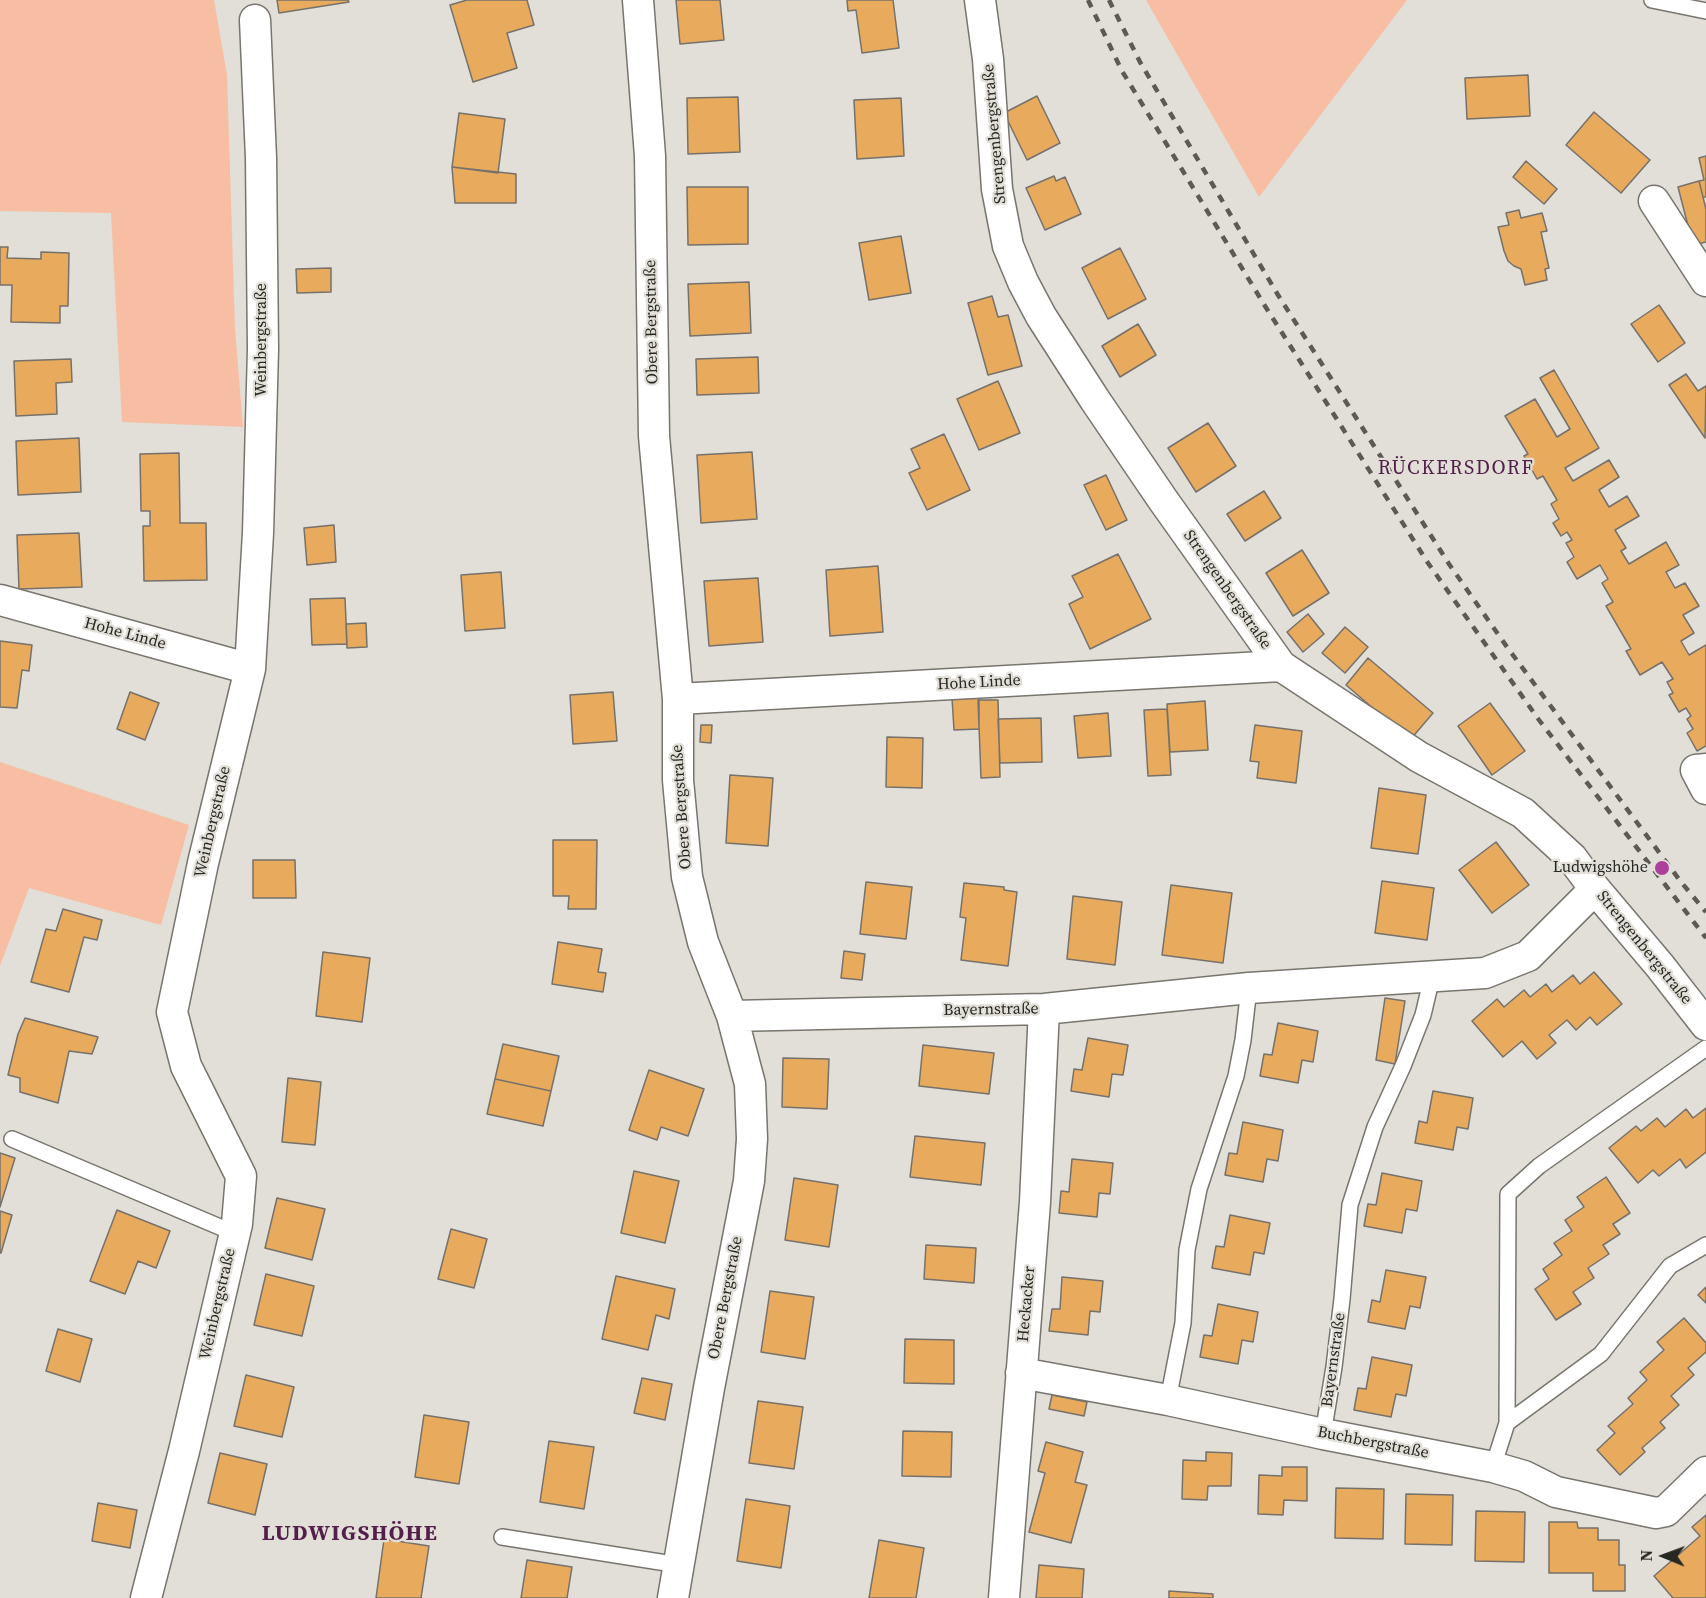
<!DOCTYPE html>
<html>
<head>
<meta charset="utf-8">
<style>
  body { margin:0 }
  #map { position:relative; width:1706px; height:1598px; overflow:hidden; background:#e1dfd7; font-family:"Source Serif 4",serif }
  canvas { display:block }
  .north { position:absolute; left:1634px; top:1526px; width:60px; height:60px; -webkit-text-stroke:4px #e1dfd7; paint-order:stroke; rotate:271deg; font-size:16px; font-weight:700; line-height:24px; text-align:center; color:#272723 }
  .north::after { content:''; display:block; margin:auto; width:21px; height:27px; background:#272723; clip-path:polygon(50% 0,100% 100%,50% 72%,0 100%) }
</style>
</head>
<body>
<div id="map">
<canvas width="1706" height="1598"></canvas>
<div class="north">N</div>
</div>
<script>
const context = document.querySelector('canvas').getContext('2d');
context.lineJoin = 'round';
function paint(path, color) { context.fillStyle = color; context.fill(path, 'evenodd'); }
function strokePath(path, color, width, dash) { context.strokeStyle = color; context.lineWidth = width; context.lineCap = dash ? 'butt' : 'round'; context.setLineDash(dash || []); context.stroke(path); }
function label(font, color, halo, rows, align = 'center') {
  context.font = font + ' "Source Serif 4",serif'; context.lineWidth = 4.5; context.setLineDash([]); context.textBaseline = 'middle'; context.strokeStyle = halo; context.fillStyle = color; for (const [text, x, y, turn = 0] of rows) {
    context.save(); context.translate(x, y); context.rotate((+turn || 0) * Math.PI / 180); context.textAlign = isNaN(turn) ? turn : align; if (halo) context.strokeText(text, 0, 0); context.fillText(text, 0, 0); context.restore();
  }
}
paint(new Path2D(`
  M 0,0 L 214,0 L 227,75 L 235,329 L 243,427 L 122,422 L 111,213 L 0,211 Z
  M 1146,0 L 1407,0 L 1259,197 Z
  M 0,762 L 189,825 L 161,925 L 29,888 L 0,966 Z`), '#f7bea3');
const building = new Path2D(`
  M 277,0 L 348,0 L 349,2 L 279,13 Z
  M 467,0 L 527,0 L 534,25 L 507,33 L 517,68 L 473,82 L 450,5 Z
  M 676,0 L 720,0 L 724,40 L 680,44 Z
  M 847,0 L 893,0 L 899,48 L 862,53 L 856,10 L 848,11 Z
  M 1528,75 L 1530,116 L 1467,119 L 1465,78 Z
  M 1037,96 L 1060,143 L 1027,160 L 1004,113 Z
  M 738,97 L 740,152 L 688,154 L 687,98 Z
  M 901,98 L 904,156 L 857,159 L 854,100 Z
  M 1594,112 L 1650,160 L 1621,193 L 1566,145 Z
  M 459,113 L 505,119 L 498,173 L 452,167 Z
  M 1706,156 L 1706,197 L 1703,197 L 1699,181 L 1704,180 L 1699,158 Z
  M 1526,161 L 1557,189 L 1544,204 L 1513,177 Z
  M 452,167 L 516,174 L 516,203 L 455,203 Z
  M 1054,176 L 1056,181 L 1065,177 L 1081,214 L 1045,230 L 1026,188 Z
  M 1699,181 L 1706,209 L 1706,242 L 1693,245 L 1678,187 Z
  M 687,187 L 748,187 L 748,244 L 688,245 Z
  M 1519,210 L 1521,218 L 1542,213 L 1547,231 L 1541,232 L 1549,268 L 1545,269 L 1547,280 L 1525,285 L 1521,269 L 1514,266 L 1508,261 L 1504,251 L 1498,227 L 1509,225 L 1506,213 Z
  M 901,236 L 911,293 L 869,300 L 859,243 Z
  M 0,247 L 8,247 L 7,258 L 41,259 L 41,252 L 69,253 L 68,306 L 60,306 L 60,323 L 11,322 L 12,285 L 0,285 Z
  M 1120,248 L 1146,299 L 1108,319 L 1082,268 Z
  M 331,268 L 331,292 L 297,293 L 296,269 Z
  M 749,282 L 751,333 L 690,336 L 688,284 Z
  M 992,296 L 998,317 L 1008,315 L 1022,366 L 988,375 L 968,303 Z
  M 1659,305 L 1685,343 L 1658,362 L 1631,324 Z
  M 1138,324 L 1156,355 L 1120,377 L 1102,346 Z
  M 758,357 L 759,393 L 697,395 L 696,359 Z
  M 71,359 L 72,382 L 56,383 L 57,414 L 16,416 L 14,361 Z
  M 1554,370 L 1599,448 L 1565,468 L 1573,481 L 1609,460 L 1619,477 L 1599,490 L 1609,507 L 1627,496 L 1639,516 L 1615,530 L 1626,548 L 1621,551 L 1629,564 L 1666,542 L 1679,565 L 1666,572 L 1675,588 L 1685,583 L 1699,606 L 1683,615 L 1694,633 L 1681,641 L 1689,655 L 1706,645 L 1706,746 L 1697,751 L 1687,733 L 1693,729 L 1687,719 L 1691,716 L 1686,708 L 1679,712 L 1669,695 L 1673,693 L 1667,682 L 1673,679 L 1662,662 L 1640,675 L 1626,651 L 1631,649 L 1606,606 L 1613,602 L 1602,583 L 1608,579 L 1600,565 L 1577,579 L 1567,562 L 1574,557 L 1566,543 L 1572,540 L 1567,532 L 1561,536 L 1553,523 L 1559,519 L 1551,504 L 1557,500 L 1543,476 L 1537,479 L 1524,456 L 1528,454 L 1505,416 L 1535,399 L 1557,437 L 1570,429 L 1540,378 Z
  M 1686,374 L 1698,391 L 1706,386 L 1705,438 L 1669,385 Z
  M 998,381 L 1020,433 L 979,450 L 957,399 Z
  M 1208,423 L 1236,466 L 1196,492 L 1168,448 Z
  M 944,434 L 970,490 L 927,510 L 909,473 L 920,468 L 911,449 Z
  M 79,438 L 81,492 L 18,495 L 16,441 Z
  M 752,452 L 757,519 L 701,523 L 697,455 Z
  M 179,453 L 180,523 L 206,523 L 207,580 L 144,581 L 143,526 L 150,526 L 150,511 L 141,511 L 140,454 Z
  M 1106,475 L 1127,520 L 1106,530 L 1084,485 Z
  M 1264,491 L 1281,518 L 1245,541 L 1227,514 Z
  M 334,525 L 336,562 L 307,565 L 304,528 Z
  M 79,533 L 82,587 L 19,589 L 17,535 Z
  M 1302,550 L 1329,593 L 1293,616 L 1266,573 Z
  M 1118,554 L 1151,619 L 1090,649 L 1069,604 L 1083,597 L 1072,576 Z
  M 878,566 L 883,632 L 830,636 L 826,570 Z
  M 501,572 L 505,628 L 465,631 L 461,575 Z
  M 758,578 L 763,642 L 709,646 L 704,581 Z
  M 345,598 L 347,644 L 312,645 L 310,599 Z
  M 1308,614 L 1324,634 L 1303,652 L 1287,632 Z
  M 366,623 L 367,647 L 347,648 L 346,624 Z
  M 1345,627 L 1368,647 L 1345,673 L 1322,653 Z
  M 0,641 L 32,645 L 29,671 L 22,670 L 17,708 L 0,707 Z
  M 1368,658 L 1433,713 L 1410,740 L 1346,685 Z
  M 130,692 L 159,703 L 145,740 L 117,729 Z
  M 613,692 L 617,741 L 573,744 L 570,695 Z
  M 979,697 L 979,729 L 954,730 L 952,698 Z
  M 978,700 L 998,700 L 1000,777 L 981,778 Z
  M 1205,701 L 1208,750 L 1170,752 L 1167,704 Z
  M 1490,703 L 1525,751 L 1492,775 L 1458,726 Z
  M 1167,709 L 1171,775 L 1148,776 L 1144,710 Z
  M 1108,713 L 1111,756 L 1078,758 L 1074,716 Z
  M 1041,718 L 1042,762 L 1000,763 L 998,719 Z
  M 701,725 L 712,725 L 711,743 L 700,742 Z
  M 1255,725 L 1302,731 L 1296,783 L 1257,778 L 1259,762 L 1250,761 Z
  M 887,737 L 923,738 L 922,788 L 886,787 Z
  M 730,775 L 773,778 L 768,846 L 726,843 Z
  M 1379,788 L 1426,795 L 1418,854 L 1371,848 Z
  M 553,840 L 597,840 L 596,909 L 568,909 L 569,896 L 553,896 Z
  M 1496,842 L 1529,885 L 1492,913 L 1459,870 Z
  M 253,860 L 295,860 L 296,898 L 253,898 Z
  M 1382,881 L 1434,888 L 1427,940 L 1375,933 Z
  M 866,882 L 912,887 L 906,939 L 860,934 Z
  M 964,883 L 1004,887 L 1004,890 L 1017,892 L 1008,966 L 961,960 L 966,918 L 960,917 Z
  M 1171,885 L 1232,893 L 1223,963 L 1162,955 Z
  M 1073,896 L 1122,902 L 1115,965 L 1067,959 Z
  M 63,909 L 102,920 L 97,940 L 84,937 L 69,992 L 31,982 L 46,929 L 56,931 Z
  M 558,942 L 602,949 L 598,972 L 606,973 L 603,992 L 552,984 Z
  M 844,951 L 865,954 L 862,980 L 841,978 Z
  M 323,952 L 370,958 L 362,1022 L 316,1016 Z
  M 1594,972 L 1622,1004 L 1597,1025 L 1590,1017 L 1576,1030 L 1567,1020 L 1549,1035 L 1556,1043 L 1537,1059 L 1522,1041 L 1503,1057 L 1472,1021 L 1497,999 L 1504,1007 L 1524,990 L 1530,997 L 1546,984 L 1552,992 L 1573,975 L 1580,984 Z
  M 1385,998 L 1405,1001 L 1395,1064 L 1376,1060 Z
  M 25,1018 L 98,1037 L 92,1054 L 69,1051 L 58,1103 L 20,1092 L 20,1078 L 8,1075 L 18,1034 Z
  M 1278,1023 L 1318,1031 L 1313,1062 L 1302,1060 L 1298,1083 L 1260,1076 L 1264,1054 L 1272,1055 Z
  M 1088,1038 L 1128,1045 L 1123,1075 L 1112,1074 L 1109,1097 L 1071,1091 L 1074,1069 L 1082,1070 Z
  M 503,1044 L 559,1056 L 551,1091 L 495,1079 Z
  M 923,1045 L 994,1053 L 989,1094 L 919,1086 Z
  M 783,1058 L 829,1059 L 827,1109 L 782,1107 Z
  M 649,1070 L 704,1089 L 688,1136 L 661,1127 L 657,1140 L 629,1130 Z
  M 288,1078 L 321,1082 L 315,1145 L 282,1142 Z
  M 495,1079 L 551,1091 L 543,1126 L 487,1114 Z
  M 1433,1091 L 1473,1098 L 1468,1129 L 1457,1127 L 1453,1150 L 1415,1143 L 1419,1121 L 1427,1123 Z
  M 1706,1108 L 1706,1152 L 1686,1168 L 1680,1159 L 1659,1176 L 1653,1170 L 1638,1183 L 1609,1148 L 1636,1126 L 1641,1131 L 1657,1118 L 1665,1127 L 1686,1109 L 1693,1118 Z
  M 1243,1122 L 1283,1130 L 1278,1161 L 1267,1159 L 1263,1182 L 1225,1175 L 1229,1153 L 1237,1154 Z
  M 915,1136 L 985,1143 L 981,1185 L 910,1177 Z
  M 0,1153 L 15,1158 L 0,1207 Z
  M 1072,1159 L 1113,1163 L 1110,1194 L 1099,1193 L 1097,1217 L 1059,1213 L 1061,1191 L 1069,1192 Z
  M 634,1171 L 679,1181 L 665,1243 L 621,1233 Z
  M 1382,1173 L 1422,1181 L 1417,1211 L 1406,1209 L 1402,1233 L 1364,1226 L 1368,1204 L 1376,1205 Z
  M 1606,1177 L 1630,1213 L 1613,1224 L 1620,1234 L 1603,1245 L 1609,1254 L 1588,1268 L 1594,1278 L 1573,1292 L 1581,1304 L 1556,1320 L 1535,1289 L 1549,1279 L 1543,1269 L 1562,1255 L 1554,1243 L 1572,1231 L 1565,1220 L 1584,1207 L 1577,1197 Z
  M 794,1178 L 838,1185 L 829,1247 L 785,1240 Z
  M 277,1198 L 325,1209 L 312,1260 L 265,1248 Z
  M 117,1210 L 170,1231 L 156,1268 L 138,1261 L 125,1294 L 90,1281 Z
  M 0,1211 L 12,1215 L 1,1253 L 0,1253 Z
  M 1230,1215 L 1270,1223 L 1264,1254 L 1254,1252 L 1250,1275 L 1212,1268 L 1216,1246 L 1224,1247 Z
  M 451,1229 L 487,1239 L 474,1288 L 438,1279 Z
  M 926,1245 L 976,1248 L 974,1283 L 924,1279 Z
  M 1386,1270 L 1426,1277 L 1420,1308 L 1410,1306 L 1405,1329 L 1368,1322 L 1372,1300 L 1380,1302 Z
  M 266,1274 L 314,1286 L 302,1336 L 254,1325 Z
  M 616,1276 L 675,1289 L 669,1319 L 656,1315 L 648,1350 L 602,1339 Z
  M 1062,1277 L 1103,1281 L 1100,1312 L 1090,1311 L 1088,1335 L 1049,1331 L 1052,1309 L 1060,1309 Z
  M 1706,1287 L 1706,1303 L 1698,1295 Z
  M 770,1291 L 814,1297 L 805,1359 L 761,1352 Z
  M 1218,1304 L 1258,1312 L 1253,1342 L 1242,1340 L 1238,1364 L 1200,1357 L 1204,1335 L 1212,1336 Z
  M 1684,1318 L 1706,1343 L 1706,1352 L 1688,1368 L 1694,1375 L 1671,1396 L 1679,1405 L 1660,1422 L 1665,1428 L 1642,1448 L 1645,1452 L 1620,1475 L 1597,1450 L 1615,1433 L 1608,1426 L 1633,1404 L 1628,1398 L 1647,1380 L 1640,1372 L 1664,1350 L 1657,1342 Z
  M 58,1329 L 92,1339 L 80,1382 L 46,1371 Z
  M 905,1339 L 954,1340 L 954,1384 L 904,1383 Z
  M 1372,1357 L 1412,1365 L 1406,1396 L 1396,1394 L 1391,1417 L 1354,1410 L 1358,1388 L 1366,1389 Z
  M 246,1375 L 294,1387 L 282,1437 L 234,1426 Z
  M 642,1378 L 672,1384 L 665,1420 L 634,1413 Z
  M 1052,1395 L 1087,1402 L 1084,1416 L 1049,1409 Z
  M 758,1401 L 803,1407 L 794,1469 L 749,1463 Z
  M 424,1415 L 469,1422 L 459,1484 L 415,1477 Z
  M 903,1431 L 952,1432 L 951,1477 L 902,1476 Z
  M 549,1441 L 594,1447 L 584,1509 L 540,1502 Z
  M 1046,1442 L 1083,1452 L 1075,1482 L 1087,1485 L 1071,1543 L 1029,1532 L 1045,1473 L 1038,1471 Z
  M 1206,1452 L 1232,1453 L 1231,1486 L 1208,1486 L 1207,1500 L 1182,1499 L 1183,1460 L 1206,1461 Z
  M 220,1453 L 267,1464 L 255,1515 L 208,1503 Z
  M 1282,1467 L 1307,1467 L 1307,1501 L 1284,1500 L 1283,1515 L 1258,1514 L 1259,1475 L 1282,1476 Z
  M 1336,1488 L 1384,1489 L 1383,1539 L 1335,1538 Z
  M 1406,1494 L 1453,1495 L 1452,1545 L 1405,1544 Z
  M 746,1499 L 790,1506 L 781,1568 L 737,1561 Z
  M 98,1503 L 137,1510 L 130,1548 L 92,1541 Z
  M 1476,1511 L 1525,1512 L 1524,1562 L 1475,1561 Z
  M 1706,1515 L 1706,1598 L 1673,1598 L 1654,1576 L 1700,1536 L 1692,1527 Z
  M 1549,1522 L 1577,1522 L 1578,1528 L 1598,1528 L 1598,1540 L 1619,1540 L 1619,1565 L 1625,1565 L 1625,1591 L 1593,1591 L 1593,1573 L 1549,1573 Z
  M 384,1539 L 429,1546 L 421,1598 L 376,1598 Z
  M 879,1540 L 924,1548 L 916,1598 L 869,1598 Z
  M 527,1560 L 572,1567 L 567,1598 L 521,1598 Z
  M 1039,1565 L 1084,1569 L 1082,1598 L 1036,1598 Z
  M 1169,1591 L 1213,1594 L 1213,1598 L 1169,1598 Z`);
paint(building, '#e8ab5d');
strokePath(building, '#76716b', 1.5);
const service = new Path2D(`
  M 1652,0 L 1706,11
  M 12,1139 L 234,1233
  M 1168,1400 L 1183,1323 L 1187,1250 L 1199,1189 L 1236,1076 L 1243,1040 L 1249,988
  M 1507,1423 L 1601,1354 L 1670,1266 L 1706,1245
  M 1323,1434 L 1334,1367 L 1342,1299 L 1350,1205 L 1375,1127 L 1403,1066 L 1423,1015 L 1432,977
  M 1493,1467 L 1507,1423 L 1508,1194 L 1539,1166 L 1706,1048
  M 502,1537 L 679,1565`);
const minor = new Path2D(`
  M 638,0 L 650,156 L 654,436 L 678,699 L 678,780 L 687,877 L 703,942 L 732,1016 L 750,1084 L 752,1139 L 749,1181 L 709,1388 L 673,1598
  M 980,0 L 988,59 L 997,189 L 1008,246 L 1023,282 L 1041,316 L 1095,400 L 1163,500 L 1281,666 L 1419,757 L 1523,813 L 1572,858 L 1595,889 L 1660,966 L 1706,1025
  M 1654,201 L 1706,281
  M 0,600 L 250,669
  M 678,699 L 1281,666
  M 1706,769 L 1696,770 L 1706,789
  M 732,1016 L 1044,1009 L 1249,988 L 1485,973 L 1528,956 L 1595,889
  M 1021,1373 L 1168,1400 L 1323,1434 L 1493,1467 L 1524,1476 L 1556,1492 L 1656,1513 L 1666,1511 L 1706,1472
  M 146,1598 L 184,1451 L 237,1224 L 241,1176 L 186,1066 L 172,1012 L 203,863 L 250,669 L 258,533 L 263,349 L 261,158 L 255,20
  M 1004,1598 L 1035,1202 L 1044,1009`);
strokePath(service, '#77756d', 18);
strokePath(minor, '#77756d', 33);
strokePath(service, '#fff', 15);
strokePath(minor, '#fff', 30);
strokePath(new Path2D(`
  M 1088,0 L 1122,71 L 1265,306 L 1428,563 L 1539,720 L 1706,938
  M 1109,0 L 1140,62 L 1278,295 L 1449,564 L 1507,647 L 1681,882 L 1706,912`), '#5b5a55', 4.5, [8, 8]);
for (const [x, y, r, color] of [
  [1662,868,8,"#ad3f9d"]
]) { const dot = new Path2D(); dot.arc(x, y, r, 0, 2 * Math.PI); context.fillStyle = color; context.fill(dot); strokePath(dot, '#e1dfd7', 2); }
label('16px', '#272723', '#e1dfd7', [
  ["Strengenbergstraße",995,134,-95],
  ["Obere Bergstraße",652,322,-91],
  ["Weinbergstraße",262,340,-90],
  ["Strengenbergstraße",1227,590,55],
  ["Hohe Linde",125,634,15],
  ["Hohe Linde",979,683,-3],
  ["Obere Bergstraße",682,807,-94],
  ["Weinbergstraße",213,822,-77],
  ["Strengenbergstraße",1644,948,51],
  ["Bayernstraße",991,1010,-1],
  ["Obere Bergstraße",726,1298,-79],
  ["Weinbergstraße",218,1304,-77],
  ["Heckacker",1027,1304,-85],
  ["Bayernstraße",1334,1360,-82],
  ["Buchbergstraße",1373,1443,11]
]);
label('16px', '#272723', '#e1dfd7', [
  ["Ludwigshöhe",1648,868]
], 'right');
context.letterSpacing = '1.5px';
label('20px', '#531e4b', '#e1dfd7', [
  ["RÜCKERSDORF",1456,469]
]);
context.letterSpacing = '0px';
context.letterSpacing = '1.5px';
label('bold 22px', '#531e4b', '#e1dfd7', [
  ["LUDWIGSHÖHE",350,1534]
]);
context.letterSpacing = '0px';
</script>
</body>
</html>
